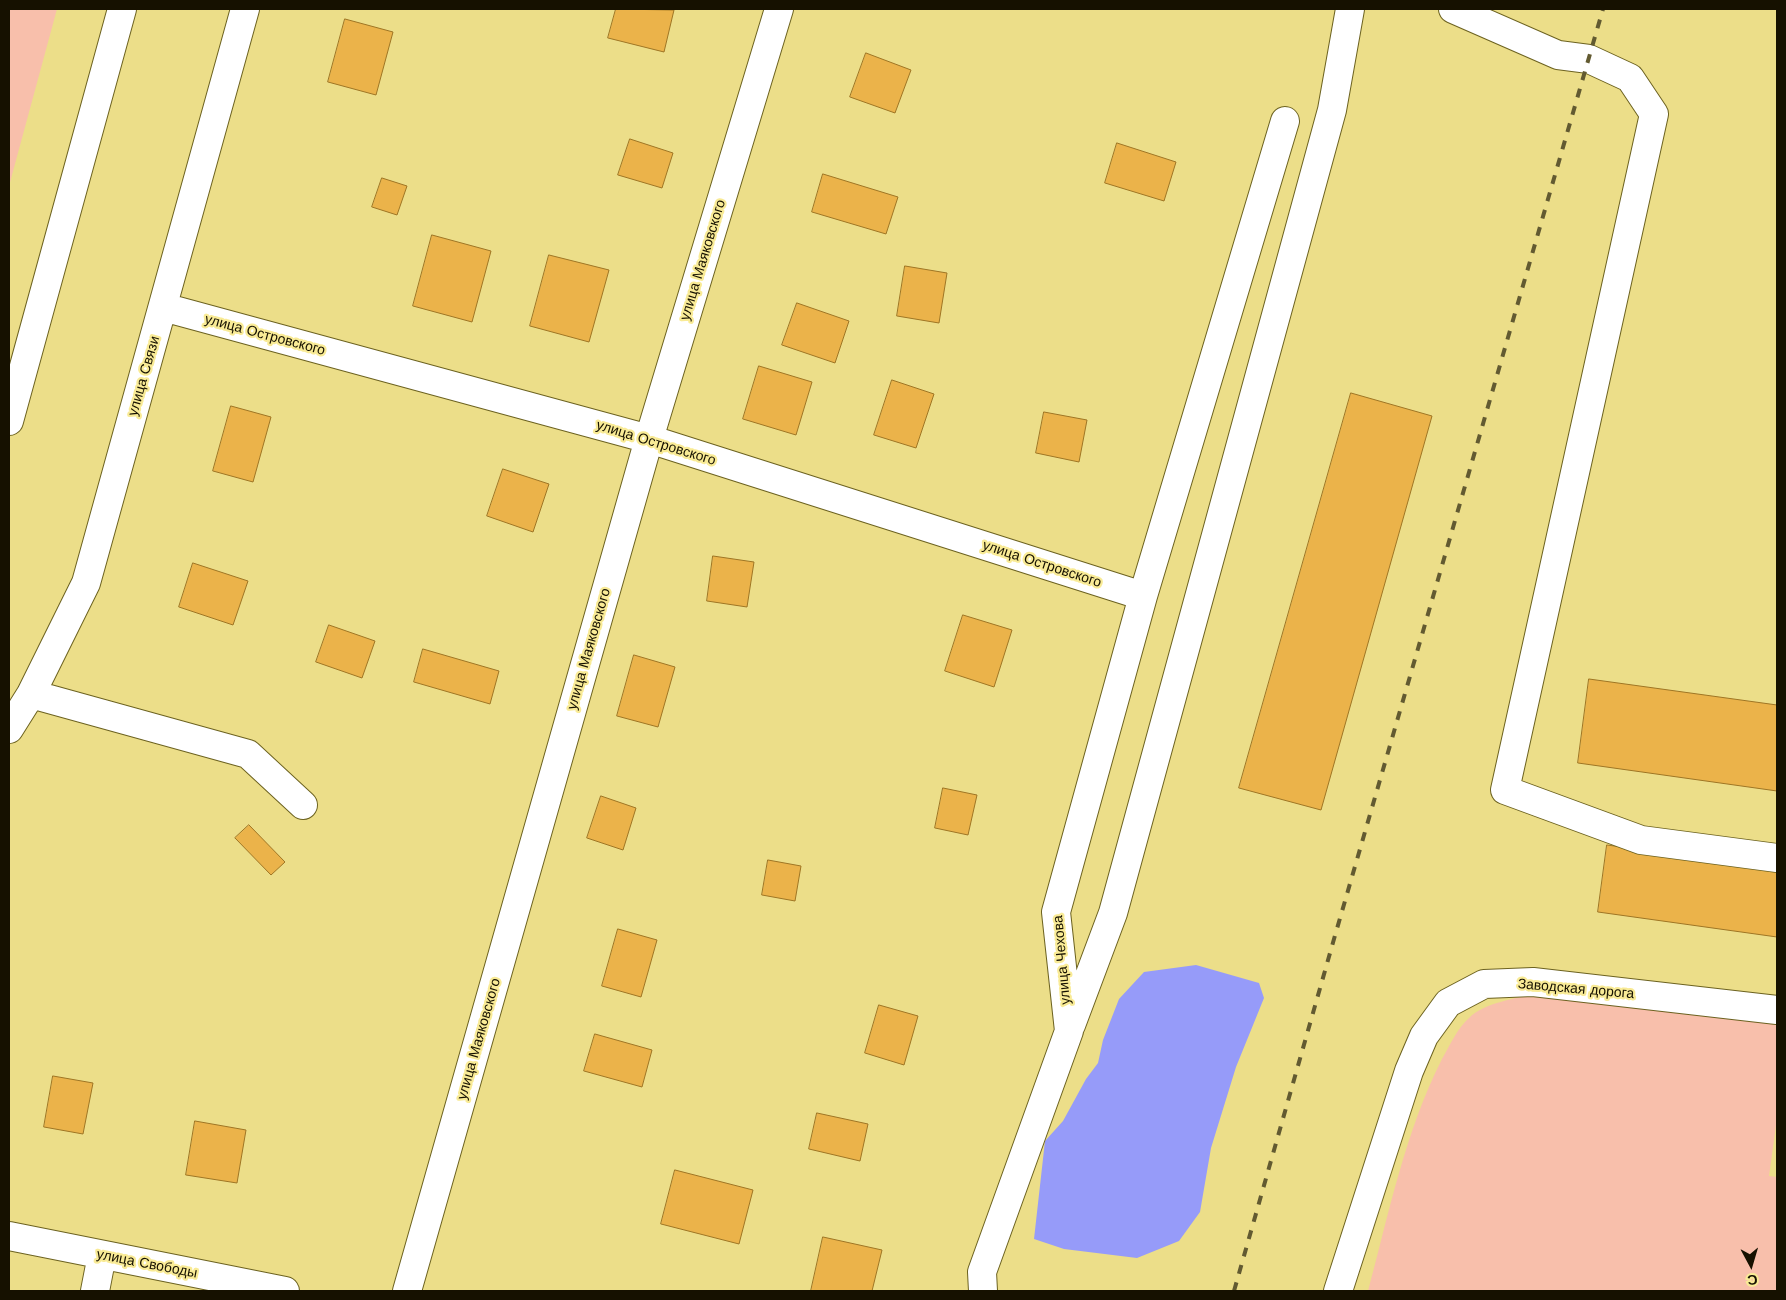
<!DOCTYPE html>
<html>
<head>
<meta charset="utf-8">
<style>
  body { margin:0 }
  #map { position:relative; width:1786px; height:1300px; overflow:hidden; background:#ecde89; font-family:"Work Sans",sans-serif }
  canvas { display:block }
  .frame { position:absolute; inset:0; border:10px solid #161100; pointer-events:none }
  .north { position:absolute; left:1726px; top:1240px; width:50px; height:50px; -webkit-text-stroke:4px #f9eb96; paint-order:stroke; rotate:174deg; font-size:14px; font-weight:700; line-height:20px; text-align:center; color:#161100 }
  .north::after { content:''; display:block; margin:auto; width:18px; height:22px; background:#161100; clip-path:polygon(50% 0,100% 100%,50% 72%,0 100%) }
</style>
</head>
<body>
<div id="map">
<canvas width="1786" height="1300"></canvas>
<div class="frame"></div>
<div class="north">С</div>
</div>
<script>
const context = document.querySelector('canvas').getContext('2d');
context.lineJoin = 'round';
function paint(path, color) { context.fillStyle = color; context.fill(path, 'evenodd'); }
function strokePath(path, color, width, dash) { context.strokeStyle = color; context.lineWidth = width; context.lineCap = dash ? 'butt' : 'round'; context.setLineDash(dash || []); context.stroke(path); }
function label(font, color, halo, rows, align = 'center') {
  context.font = font + ' "Work Sans",sans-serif'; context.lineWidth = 4.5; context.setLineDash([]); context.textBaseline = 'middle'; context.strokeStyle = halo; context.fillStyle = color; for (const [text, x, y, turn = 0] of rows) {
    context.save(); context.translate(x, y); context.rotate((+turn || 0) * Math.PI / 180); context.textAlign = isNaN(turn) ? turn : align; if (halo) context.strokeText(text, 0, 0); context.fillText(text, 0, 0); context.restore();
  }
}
paint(new Path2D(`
  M 9,9 L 57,9 L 9,186 Z
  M 1536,994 L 1649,1007 L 1777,1024 L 1777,1118 L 1769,1176 L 1777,1177 L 1777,1291 L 1368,1291 C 1389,1213 1405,1132 1442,1059 C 1450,1045 1457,1029 1469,1018 C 1484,1003 1516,998 1536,994 Z`), '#f8bfab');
paint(new Path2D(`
  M 1196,965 L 1259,983 L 1264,998 L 1236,1067 L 1211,1148 L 1200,1212 L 1179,1241 L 1137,1258 L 1064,1249 L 1034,1239 L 1045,1141 L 1063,1121 L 1086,1079 L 1098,1063 L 1103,1040 L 1119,999 L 1144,972 Z`), '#969bf9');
const building = new Path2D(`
  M 616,9 L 674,10 L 664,52 L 608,38 Z
  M 345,19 L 393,32 L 376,95 L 328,82 Z
  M 866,53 L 911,70 L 895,113 L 850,97 Z
  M 630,139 L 673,153 L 662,188 L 618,175 Z
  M 1117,143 L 1176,162 L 1164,201 L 1105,183 Z
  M 823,174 L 898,197 L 886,234 L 812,212 Z
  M 382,178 L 407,186 L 397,215 L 372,207 Z
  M 432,235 L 491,251 L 472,322 L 413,306 Z
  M 549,255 L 609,270 L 589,342 L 530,326 Z
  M 905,266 L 947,273 L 939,323 L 897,316 Z
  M 797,303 L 849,321 L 835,363 L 782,345 Z
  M 759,366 L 812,382 L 796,435 L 743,419 Z
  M 892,380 L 934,394 L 916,448 L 874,435 Z
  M 1351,393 L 1432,416 L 1321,810 L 1239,788 Z
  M 231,406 L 271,417 L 253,482 L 213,471 Z
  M 1044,412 L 1087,420 L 1079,462 L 1036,453 Z
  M 503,469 L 549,484 L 533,532 L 487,516 Z
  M 713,556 L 754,562 L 747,607 L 707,601 Z
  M 193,563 L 248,581 L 233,625 L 179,607 Z
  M 963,615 L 1012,630 L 994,687 L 945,671 Z
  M 329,625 L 375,641 L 362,678 L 316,662 Z
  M 423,649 L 499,671 L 490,704 L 414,682 Z
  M 634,655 L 675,667 L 658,727 L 617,716 Z
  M 1589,679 L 1777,705 L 1777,791 L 1578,763 Z
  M 943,788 L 977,795 L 968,835 L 935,828 Z
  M 601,796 L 636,808 L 623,850 L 587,838 Z
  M 249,825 L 285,862 L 271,875 L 235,838 Z
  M 1607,845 L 1777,868 L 1777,937 L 1598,912 Z
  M 768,860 L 801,866 L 795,901 L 762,895 Z
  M 618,929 L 657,940 L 641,997 L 602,986 Z
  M 879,1005 L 918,1016 L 904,1065 L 865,1053 Z
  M 595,1034 L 652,1050 L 642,1087 L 584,1071 Z
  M 53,1076 L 93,1083 L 83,1134 L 44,1127 Z
  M 817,1113 L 868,1124 L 860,1161 L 809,1149 Z
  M 195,1121 L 246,1130 L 237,1183 L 186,1175 Z
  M 675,1170 L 753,1190 L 739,1244 L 661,1224 Z
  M 823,1237 L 882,1250 L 872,1291 L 811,1291 Z`);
paint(building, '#ebb34a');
strokePath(building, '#9e7524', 1);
const minor = new Path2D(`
  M 1453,9 L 1558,55 L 1589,59 L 1630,78 L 1654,114 L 1505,790 L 1641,840 L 1777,858
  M 163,307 L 649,439 L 1143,596
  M 9,421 L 122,9
  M 31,694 L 248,754 L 303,805
  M 9,729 L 31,694 L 86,583 L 245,9
  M 1071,1025 L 1113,913 L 1332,110 L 1350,9
  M 9,1236 L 285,1291
  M 95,1291 L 102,1255
  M 407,1291 L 649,439 L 779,9
  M 983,1291 L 982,1272 L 1069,1031 L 1056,912 L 1143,596 L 1285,121
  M 1338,1291 L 1409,1071 L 1424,1036 L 1448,1003 L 1484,984 L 1533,982 L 1777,1010`);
strokePath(minor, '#6c6220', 30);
strokePath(minor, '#fff', 28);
strokePath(new Path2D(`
  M 1234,1291 L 1334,939 L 1603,9`), '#625a31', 4, [9, 9]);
label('14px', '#161100', '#f9eb96', [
  ["улица Маяковского",703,260,-73],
  ["улица Островского",265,335,15],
  ["улица Связи",144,376,-74],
  ["улица Островского",656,443,17],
  ["улица Островского",1042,564,18],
  ["улица Маяковского",589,649,-74],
  ["улица Чехова",1062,960,-95],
  ["Заводская дорога",1576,989,5],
  ["улица Маяковского",479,1039,-74],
  ["улица Свободы",147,1264,11]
]);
</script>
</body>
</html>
